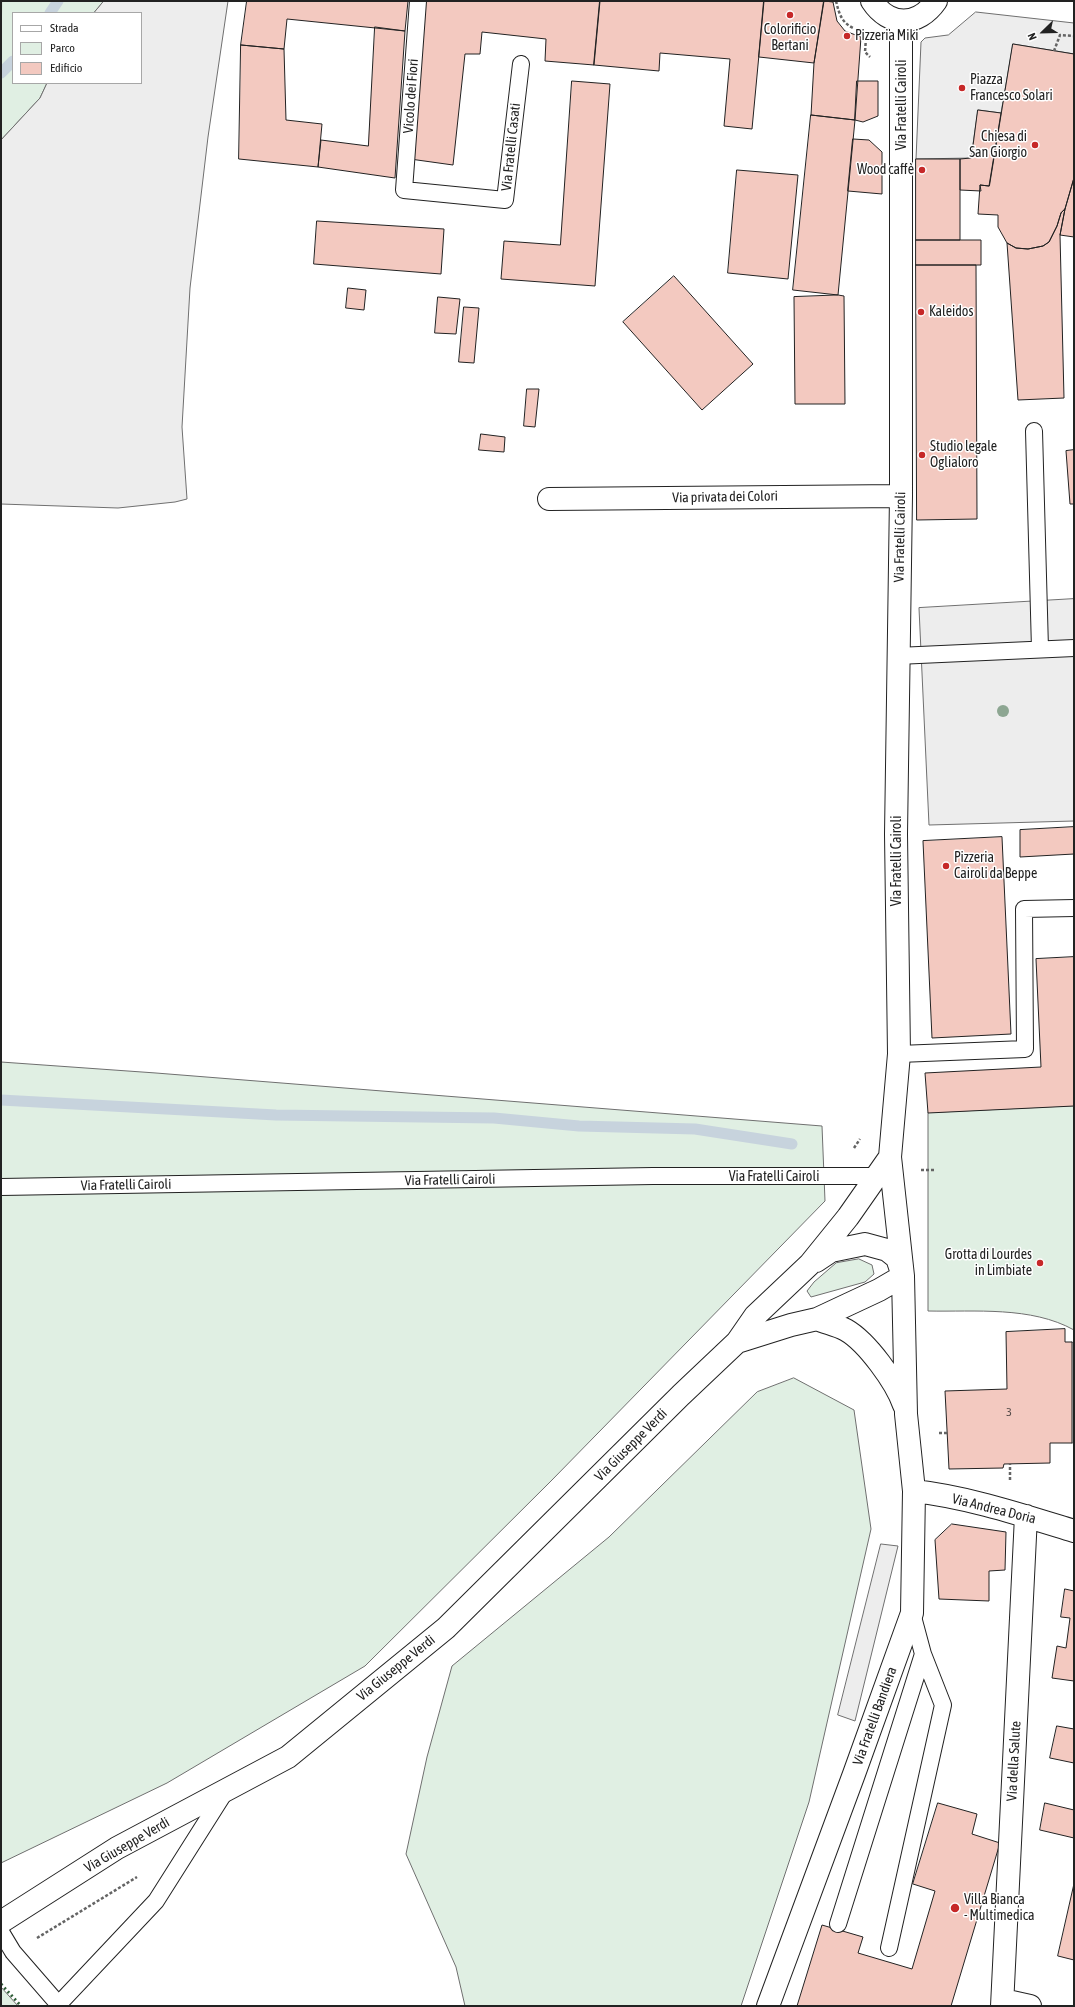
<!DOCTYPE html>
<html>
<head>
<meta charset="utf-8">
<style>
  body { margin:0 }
  #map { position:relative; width:1075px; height:2007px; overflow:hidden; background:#fff; font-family:"Asap Condensed",sans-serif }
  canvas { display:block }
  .frame { position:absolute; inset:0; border:2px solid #222; pointer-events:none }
  .legend { position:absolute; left:12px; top:12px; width:130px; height:72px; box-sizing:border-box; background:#fff; border:1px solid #a7a7a7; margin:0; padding:5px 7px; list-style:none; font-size:12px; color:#222 }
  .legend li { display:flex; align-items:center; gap:8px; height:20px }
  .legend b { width:20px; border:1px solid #a7a7a7 }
  .north { position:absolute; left:1023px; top:12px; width:40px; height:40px; -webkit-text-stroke:3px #fff; paint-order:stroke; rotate:247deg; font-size:11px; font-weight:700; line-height:16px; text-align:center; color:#222 }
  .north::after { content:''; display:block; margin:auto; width:14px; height:18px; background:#222; clip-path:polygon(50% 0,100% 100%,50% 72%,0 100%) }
</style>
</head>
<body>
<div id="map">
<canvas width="1075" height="2007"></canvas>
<div class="frame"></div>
<ul class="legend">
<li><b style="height:5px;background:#fff"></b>Strada</li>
<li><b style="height:11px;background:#e0efe3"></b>Parco</li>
<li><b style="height:11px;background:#f3c9c0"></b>Edificio</li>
</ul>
<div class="north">N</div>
</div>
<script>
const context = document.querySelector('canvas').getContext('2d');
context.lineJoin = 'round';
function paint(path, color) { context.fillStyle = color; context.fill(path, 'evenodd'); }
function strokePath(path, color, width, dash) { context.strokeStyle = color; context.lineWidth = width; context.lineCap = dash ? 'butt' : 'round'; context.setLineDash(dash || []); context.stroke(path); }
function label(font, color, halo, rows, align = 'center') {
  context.font = font + ' "Asap Condensed",sans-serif'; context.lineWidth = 3; context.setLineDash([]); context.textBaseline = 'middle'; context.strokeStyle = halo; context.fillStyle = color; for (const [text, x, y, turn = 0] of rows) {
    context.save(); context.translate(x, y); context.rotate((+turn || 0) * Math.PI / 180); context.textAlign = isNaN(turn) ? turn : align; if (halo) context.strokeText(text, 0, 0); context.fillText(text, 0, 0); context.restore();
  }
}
const green = new Path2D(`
  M 2,1 L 104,1 L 94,13 L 13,13 L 13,83 L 47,83 L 40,98 L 1,140 Z
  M 1,1062 L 156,1073 L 822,1126 L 825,1201 L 551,1481 L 365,1666 L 167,1783 L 1,1863 Z
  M 1074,1106 L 1074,1330 C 1031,1306 975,1312 928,1311 L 928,1113 Z
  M 859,1259 L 872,1265 L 874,1274 L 865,1282 L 811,1297 L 807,1291 L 814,1282 L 836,1263 Z
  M 794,1378 L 854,1410 L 871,1529 L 809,1802 L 741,2006 L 465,2006 L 456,1967 L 406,1854 L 427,1757 L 452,1666 L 609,1537 L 757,1392 Z
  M 1,1987 L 18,2006 L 1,2006 Z`);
paint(green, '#e0efe3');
strokePath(green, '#6f6f6f', 1);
const parking = new Path2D(`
  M 104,1 L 228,1 L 208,137 L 190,288 L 182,427 L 187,499 L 175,502 L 118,508 L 1,504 L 1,140 L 40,98 L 47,83 L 141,83 L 141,13 L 94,13 Z
  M 976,12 L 1074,23 L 1074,54 L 1013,44 L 1001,113 L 978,110 L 971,158 L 916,159 L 921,42 L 925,38 L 948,35 Z
  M 1074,599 L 1074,821 L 929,825 L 919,608 Z
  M 1072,1342 L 1074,1343 L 1074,1443 L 1072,1443 Z
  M 881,1544 L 898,1546 L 855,1721 L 838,1715 Z`);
paint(parking, '#ededed');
strokePath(parking, '#6f6f6f', 1);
strokePath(new Path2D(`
  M 50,13 L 58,1
  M 1,73 L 13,61
  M 1,1100 L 276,1115 L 494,1118 L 579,1126 L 695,1129 L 792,1144`), '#c7d3dd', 11);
const building = new Path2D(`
  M 247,1 L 408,1 L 405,31 L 287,19 L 284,49 L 241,45 Z
  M 426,1 L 600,1 L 594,65 L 545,61 L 546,39 L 482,32 L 480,54 L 465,54 L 453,165 L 410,159 Z
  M 600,1 L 764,1 L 752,129 L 724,126 L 730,59 L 660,53 L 659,71 L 594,65 Z
  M 764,1 L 824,1 L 814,63 L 759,57 Z
  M 824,1 L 833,2 L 837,21 L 845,31 L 861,37 L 855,120 L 811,115 L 814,63 Z
  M 375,27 L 405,31 L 395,178 L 318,167 L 321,140 L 368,146 Z
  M 1013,44 L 1074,54 L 1074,178 L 1065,209 L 1061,213 L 1057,226 L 1049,242 L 1043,246 L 1028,249 L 1016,248 L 1007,243 L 998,227 L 998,215 L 978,214 L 980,185 L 989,186 Z
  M 241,45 L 284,49 L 286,120 L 322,124 L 318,167 L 239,159 Z
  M 572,81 L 610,84 L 595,286 L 501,279 L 504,241 L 560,245 Z
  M 857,81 L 878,81 L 878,116 L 863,122 L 855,120 Z
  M 978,110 L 1001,113 L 989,186 L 980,185 L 981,191 L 960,190 L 960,159 L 971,158 Z
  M 811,115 L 855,120 L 838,295 L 793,290 Z
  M 853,139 L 869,140 L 882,152 L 882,194 L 848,191 Z
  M 916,159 L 960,159 L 960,240 L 916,240 Z
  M 737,170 L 798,175 L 788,279 L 728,273 Z
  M 1074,178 L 1074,237 L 1060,235 L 1065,209 Z
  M 1065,209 L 1060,235 L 1064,398 L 1018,400 L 1007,243 L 1016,248 L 1028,249 L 1043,246 L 1049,242 L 1057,226 L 1061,213 Z
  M 317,221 L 444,229 L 441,274 L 314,264 Z
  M 916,240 L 981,240 L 981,265 L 916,265 Z
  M 916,265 L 976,265 L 977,519 L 917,520 Z
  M 674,276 L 753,364 L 702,410 L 623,322 Z
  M 348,288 L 366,290 L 364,310 L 346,308 Z
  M 838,295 L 844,296 L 845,404 L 795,404 L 794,297 Z
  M 438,297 L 460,299 L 456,334 L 435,333 Z
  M 464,307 L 479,308 L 474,363 L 459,362 Z
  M 527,389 L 539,389 L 535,427 L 524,426 Z
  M 481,434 L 505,437 L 504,452 L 479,450 Z
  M 1074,450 L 1074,504 L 1070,504 L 1066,451 Z
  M 1074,827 L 1074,854 L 1020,857 L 1020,830 Z
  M 1002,837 L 1011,1034 L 932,1038 L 923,841 Z
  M 1074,957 L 1074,1106 L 928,1113 L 925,1073 L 1041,1067 L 1036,959 Z
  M 1065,1329 L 1065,1342 L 1072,1342 L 1072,1443 L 1050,1443 L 1050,1463 L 1004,1464 L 1003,1468 L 949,1469 L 945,1391 L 1007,1389 L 1006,1332 Z
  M 952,1524 L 1006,1532 L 1005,1570 L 989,1571 L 989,1601 L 939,1599 L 935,1540 Z
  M 1065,1589 L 1074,1591 L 1074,1681 L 1052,1678 L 1057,1646 L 1066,1648 L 1070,1618 L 1061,1617 Z
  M 1057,1726 L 1074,1729 L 1074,1763 L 1050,1758 Z
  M 938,1803 L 977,1814 L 972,1834 L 1000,1843 L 951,2006 L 797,2006 L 822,1925 L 863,1937 L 858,1953 L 912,1969 L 935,1891 L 913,1884 Z
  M 1045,1803 L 1074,1810 L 1074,1838 L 1040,1830 Z
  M 1074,1884 L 1074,1960 L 1058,1956 Z`);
paint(building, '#f3c9c0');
strokePath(building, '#222', 1);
const lane = new Path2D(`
  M 418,1 L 404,190 L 505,200 L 521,64
  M 1034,431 L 1040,649
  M 897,656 L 1074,648
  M 899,1054 L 1025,1049 L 1024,909 L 1074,908
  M 1,1187 L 653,1176 L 876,1176
  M 838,1924 L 923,1654 L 912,1613
  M 1,1932 L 13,1952 L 59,2005
  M 889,1948 L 943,1705 L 923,1654
  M 57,2006 L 156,1901 L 225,1792`);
const street = new Path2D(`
  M 549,499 L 901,496
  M 816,1261 L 831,1251 L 865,1244 L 887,1250 L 897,1258 L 902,1273
  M 817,1319 C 826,1323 837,1325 846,1330 C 867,1342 896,1382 904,1405
  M 737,1342 L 791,1325 L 817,1319 L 879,1290 L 903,1276
  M 914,1491 C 968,1497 1022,1515 1074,1531
  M 1,1922 L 117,1848 L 288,1757 L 446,1628 L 681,1395 L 737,1342 L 755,1316 L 810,1264 L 848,1217 L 890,1157
  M 1003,2000 L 1030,2006
  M 768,2006 L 854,1774 L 912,1613 L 914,1491 L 906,1414 L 903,1276 L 890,1157 L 899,1054 L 896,834 L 901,496 L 901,21
  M 1002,2006 L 1026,1516`);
const secondary = new Path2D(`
  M 872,1 C 889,27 918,27 936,1`);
strokePath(lane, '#222', 18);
strokePath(street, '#222', 24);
strokePath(secondary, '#222', 24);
strokePath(new Path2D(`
  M 836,1 C 839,13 841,22 853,28
  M 866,38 L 865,52 L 870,57
  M 1054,51 L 1060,35 L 1074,36
  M 854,1148 L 860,1139
  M 921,1170 L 934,1170
  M 939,1433 L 947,1433
  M 1010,1480 L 1010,1464
  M 37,1938 L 137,1877`), '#646464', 2.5, [3, 2]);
strokePath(lane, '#fff', 16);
strokePath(street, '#fff', 22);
strokePath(secondary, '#fff', 22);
strokePath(new Path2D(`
  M 1,1984 L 21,2006`), '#2f5e38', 3, [2, 3]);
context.fillStyle = '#8da692';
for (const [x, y] of [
  [1003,711]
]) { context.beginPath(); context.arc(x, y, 6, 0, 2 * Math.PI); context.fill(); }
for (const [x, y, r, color] of [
  [790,15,4,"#c62828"],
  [847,36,4,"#c62828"],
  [962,88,4,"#c62828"],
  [1035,145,4,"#c62828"],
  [922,170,4,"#c62828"],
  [921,312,4,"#c62828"],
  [922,455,4,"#c62828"],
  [946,866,4,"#c62828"],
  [1040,1263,4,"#c62828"],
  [955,1908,5,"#c62828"]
]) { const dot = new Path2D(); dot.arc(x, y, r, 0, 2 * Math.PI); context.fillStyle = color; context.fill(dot); strokePath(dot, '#fff', 1.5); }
label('12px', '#564c4a', null, [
  ["3",1009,1412]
]);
label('14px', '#222', '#fff', [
  ["Colorificio",790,30,"center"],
  ["Bertani",790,46,"center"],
  ["Pizzeria Miki",855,36],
  ["Piazza",970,80],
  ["Francesco Solari",970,96],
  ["Chiesa di",1027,137,"right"],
  ["San Giorgio",1027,153,"right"],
  ["Wood caffè",914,170,"right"],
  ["Kaleidos",929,312],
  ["Studio legale",930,447],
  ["Oglialoro",930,463],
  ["Pizzeria",954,858],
  ["Cairoli da Beppe",954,874],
  ["Grotta di Lourdes",1032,1255,"right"],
  ["in Limbiate",1032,1271,"right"],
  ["Villa Bianca",964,1900],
  ["- Multimedica",964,1916]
], 'left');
label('14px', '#222', '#fff', [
  ["Vicolo dei Fiori",411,96,-86],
  ["Via Fratelli Cairoli",902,105,-90],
  ["Via Fratelli Casati",511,147,-84],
  ["Via privata dei Colori",725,497,-1],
  ["Via Fratelli Cairoli",900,537,-89],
  ["Via Fratelli Cairoli",897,861,-90],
  ["Via Fratelli Cairoli",774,1177],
  ["Via Fratelli Cairoli",450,1180,-1],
  ["Via Fratelli Cairoli",126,1185,-1],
  ["Via Giuseppe Verdi",631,1445,-45],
  ["Via Andrea Doria",994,1509,14],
  ["Via Giuseppe Verdi",396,1668,-39],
  ["Via Fratelli Bandiera",875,1716,-70],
  ["Via della Salute",1014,1761,-87],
  ["Via Giuseppe Verdi",127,1845,-30]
]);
</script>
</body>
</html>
